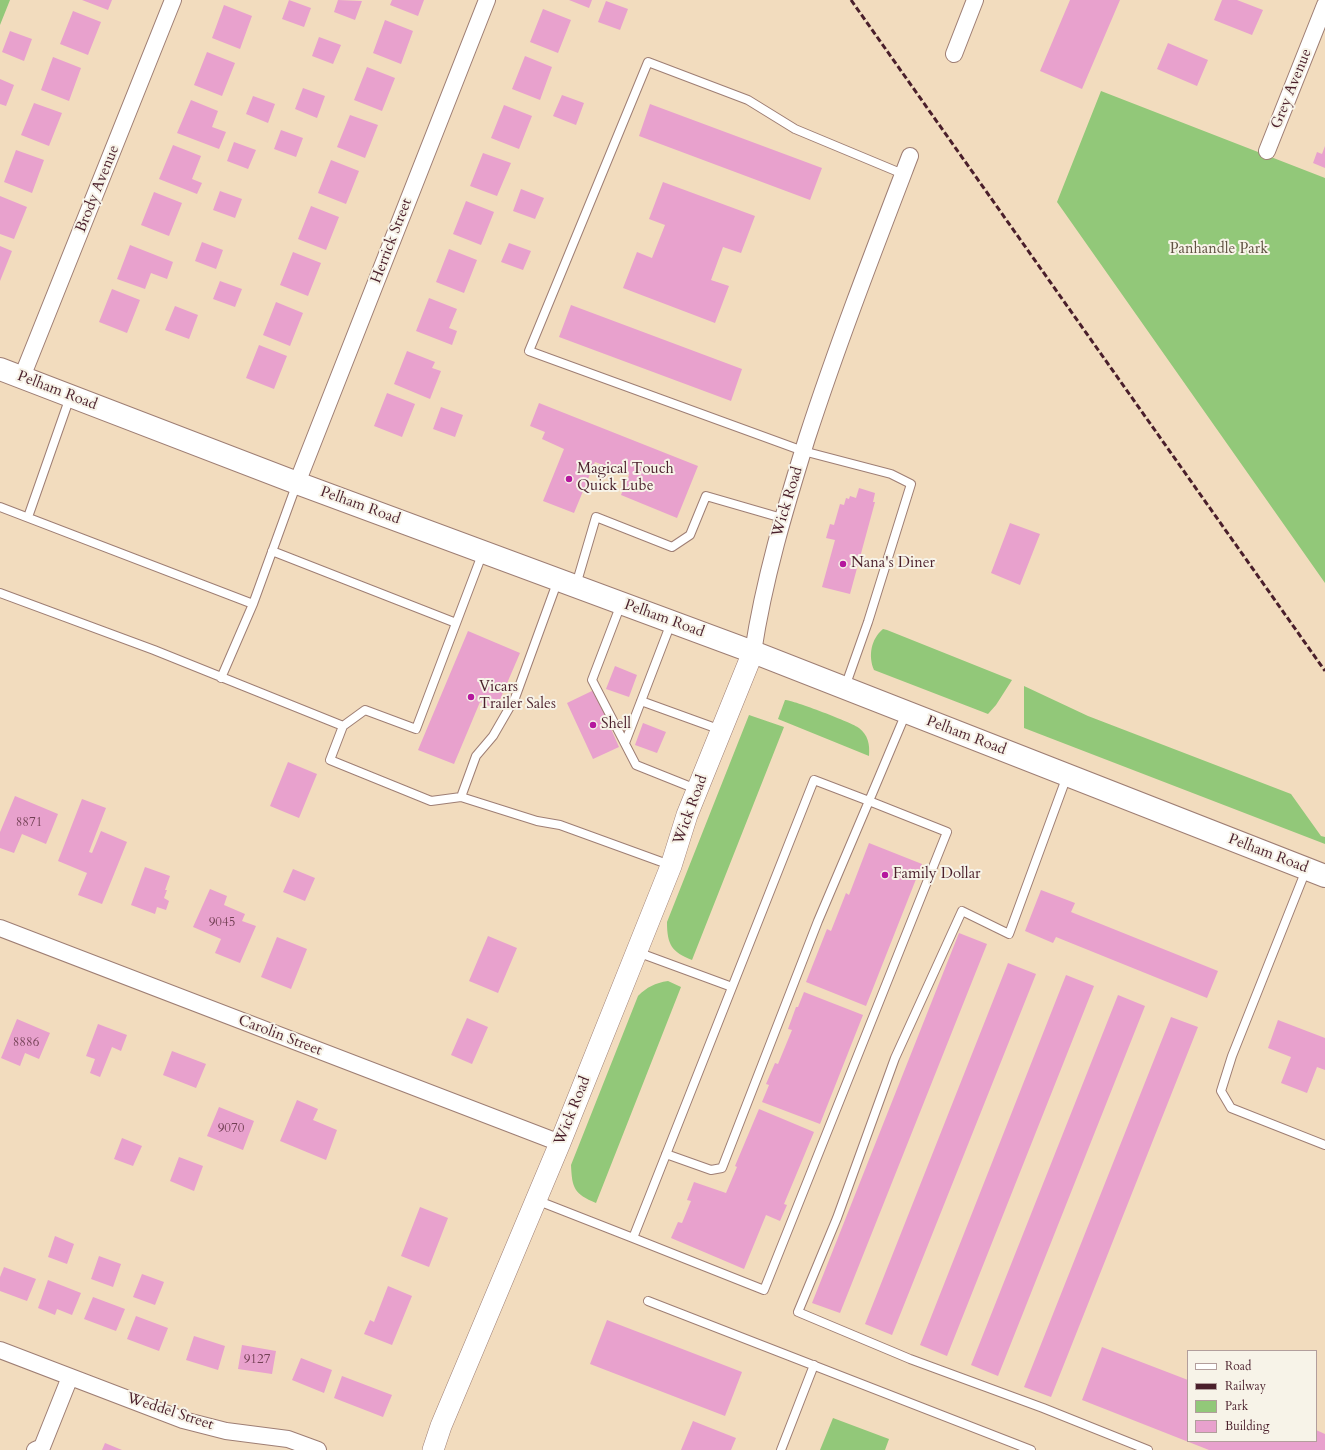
<!DOCTYPE html>
<html>
<head>
<meta charset="utf-8">
<style>
  body { margin:0 }
  #map { position:relative; width:1325px; height:1450px; overflow:hidden; background:#f2dcbe; font-family:Cardo,serif }
  canvas { display:block }
  .legend { position:absolute; left:1187px; top:1350px; width:130px; height:92px; box-sizing:border-box; background:#f7f3e8; border:1px solid #b29e9c; margin:0; padding:5px 7px; list-style:none; font-size:12px; color:#4a1f2b }
  .legend li { display:flex; align-items:center; gap:8px; height:20px }
  .legend b { width:20px; border:1px solid #b29e9c }
</style>
</head>
<body>
<div id="map">
<canvas width="1325" height="1450"></canvas>
<ul class="legend">
<li><b style="height:5px;background:#fff"></b>Road</li>
<li><b style="height:5px;background:#4a1f2b"></b>Railway</li>
<li><b style="height:11px;background:#92c879"></b>Park</li>
<li><b style="height:11px;background:#e8a1cd"></b>Building</li>
</ul>
</div>
<script>
const context = document.querySelector('canvas').getContext('2d');
context.lineJoin = 'round';
function paint(path, color) { context.fillStyle = color; context.fill(path, 'evenodd'); }
function strokePath(path, color, width, dash) { context.strokeStyle = color; context.lineWidth = width; context.lineCap = dash ? 'butt' : 'round'; context.setLineDash(dash || []); context.stroke(path); }
function label(font, color, halo, rows, align = 'center') {
  context.font = font + ' Cardo,serif'; context.lineWidth = 4; context.setLineDash([]); context.textBaseline = 'middle'; context.strokeStyle = halo; context.fillStyle = color; for (const [text, x, y, turn = 0] of rows) {
    context.save(); context.translate(x, y); context.rotate((+turn || 0) * Math.PI / 180); context.textAlign = isNaN(turn) ? turn : align; if (halo) context.strokeText(text, 0, 0); context.fillText(text, 0, 0); context.restore();
  }
}
paint(new Path2D(`
  M 0,0 L 10,0 L 0,25 Z
  M 1101,91 L 1325,178 L 1325,583 L 1057,202 Z
  M 883,629 L 887,630 L 1012,680 L 996,705 L 988,714 L 874,670 C 868,656 871,639 883,629 Z
  M 1024,686 L 1088,716 L 1291,794 L 1321,836 L 1325,837 L 1325,844 L 1024,728 Z
  M 785,700 C 793,700 853,723 859,728 C 868,735 870,744 869,756 L 778,719 Z
  M 749,715 L 784,727 L 692,960 C 672,952 667,945 667,922 Z
  M 668,981 L 681,987 L 596,1203 C 574,1194 572,1188 571,1165 L 638,996 C 647,987 655,983 668,981 Z
  M 833,1418 L 889,1439 L 885,1450 L 820,1450 Z`), '#92c879');
paint(new Path2D(`
  M 82,0 L 112,0 L 108,10 Z
  M 289,0 L 311,8 L 304,27 L 282,19 Z
  M 338,0 L 362,1 L 355,20 L 334,12 Z
  M 392,0 L 424,0 L 418,16 L 390,5 Z
  M 569,0 L 592,0 L 589,8 Z
  M 1070,0 L 1120,0 L 1082,89 L 1040,71 Z
  M 1222,0 L 1237,0 L 1263,10 L 1252,35 L 1214,20 Z
  M 606,1 L 628,9 L 620,30 L 598,22 Z
  M 224,5 L 252,16 L 240,49 L 212,38 Z
  M 543,9 L 571,20 L 558,53 L 530,42 Z
  M 73,11 L 101,22 L 88,55 L 60,44 Z
  M 385,20 L 413,31 L 401,64 L 373,53 Z
  M 10,31 L 32,39 L 24,61 L 2,52 Z
  M 319,37 L 341,45 L 333,64 L 312,56 Z
  M 1168,43 L 1208,60 L 1197,86 L 1157,69 Z
  M 207,52 L 235,63 L 222,96 L 194,85 Z
  M 525,56 L 552,67 L 540,100 L 512,89 Z
  M 53,57 L 81,68 L 69,101 L 41,90 Z
  M 367,67 L 395,78 L 382,111 L 354,100 Z
  M 0,79 L 14,85 L 6,106 L 0,104 Z
  M 303,88 L 325,96 L 317,118 L 295,109 Z
  M 562,95 L 584,103 L 576,125 L 553,116 Z
  M 253,96 L 275,104 L 268,123 L 246,114 Z
  M 191,100 L 218,111 L 212,127 L 226,132 L 219,149 L 177,133 Z
  M 34,103 L 62,113 L 49,146 L 21,135 Z
  M 650,104 L 822,168 L 810,200 L 639,136 Z
  M 504,105 L 532,116 L 519,149 L 491,138 Z
  M 350,115 L 378,125 L 365,158 L 337,147 Z
  M 281,130 L 303,138 L 296,157 L 274,149 Z
  M 234,142 L 256,150 L 248,169 L 227,161 Z
  M 173,145 L 201,156 L 192,179 L 202,183 L 197,194 L 159,179 Z
  M 1325,146 L 1325,168 L 1313,163 L 1317,152 L 1322,154 Z
  M 16,150 L 44,160 L 32,193 L 4,182 Z
  M 483,153 L 511,163 L 497,196 L 470,186 Z
  M 331,160 L 359,171 L 346,204 L 318,193 Z
  M 663,182 L 755,216 L 741,253 L 723,247 L 711,280 L 729,286 L 715,323 L 623,288 L 637,252 L 652,258 L 665,225 L 649,219 Z
  M 521,189 L 544,198 L 535,219 L 513,211 Z
  M 220,191 L 242,199 L 235,218 L 213,210 Z
  M 154,192 L 182,203 L 169,236 L 141,225 Z
  M 0,196 L 27,207 L 14,239 L 0,234 Z
  M 466,201 L 494,212 L 481,245 L 453,234 Z
  M 311,206 L 339,217 L 326,250 L 298,239 Z
  M 202,242 L 223,250 L 216,269 L 195,261 Z
  M 509,243 L 531,251 L 523,270 L 501,262 Z
  M 130,245 L 173,262 L 167,279 L 151,273 L 145,289 L 117,279 Z
  M 0,246 L 12,251 L 0,281 Z
  M 449,249 L 477,260 L 464,293 L 436,282 Z
  M 293,252 L 321,263 L 308,296 L 280,285 Z
  M 220,281 L 242,289 L 235,307 L 213,299 Z
  M 112,289 L 140,300 L 127,333 L 99,322 Z
  M 429,298 L 457,309 L 449,328 L 457,331 L 452,345 L 416,331 Z
  M 276,302 L 303,313 L 290,346 L 263,335 Z
  M 571,305 L 742,369 L 731,401 L 559,337 Z
  M 175,306 L 198,315 L 189,339 L 165,330 Z
  M 259,345 L 287,356 L 274,389 L 246,378 Z
  M 407,351 L 435,362 L 432,368 L 441,371 L 430,399 L 394,384 Z
  M 387,393 L 415,404 L 402,437 L 374,426 Z
  M 539,403 L 698,466 L 677,518 L 621,495 L 629,475 L 595,462 L 574,513 L 543,501 L 564,449 L 542,439 L 545,432 L 530,426 Z
  M 441,407 L 463,415 L 455,437 L 433,429 Z
  M 859,488 L 875,493 L 873,502 L 875,502 L 850,594 L 822,587 L 835,540 L 826,538 L 830,524 L 834,525 L 840,504 L 844,505 L 846,498 L 849,499 L 850,496 L 856,498 Z
  M 1010,523 L 1040,534 L 1020,585 L 991,573 Z
  M 468,631 L 520,653 L 496,709 L 480,702 L 454,764 L 418,750 Z
  M 615,666 L 637,675 L 629,697 L 606,689 Z
  M 594,690 L 619,747 L 593,759 L 567,703 Z
  M 643,723 L 666,732 L 657,753 L 635,745 Z
  M 288,762 L 317,774 L 299,818 L 270,806 Z
  M 15,796 L 58,814 L 46,844 L 22,834 L 14,853 L 0,848 L 0,832 Z
  M 82,799 L 106,808 L 89,852 L 92,853 L 101,831 L 127,842 L 102,904 L 78,895 L 87,873 L 58,861 Z
  M 869,843 L 922,864 L 866,1006 L 806,982 L 827,929 L 831,931 L 846,893 L 849,895 Z
  M 145,867 L 170,876 L 165,890 L 167,890 L 164,898 L 169,901 L 166,910 L 157,907 L 155,914 L 131,905 Z
  M 293,869 L 315,878 L 305,901 L 283,892 Z
  M 210,889 L 227,896 L 224,905 L 245,914 L 242,921 L 256,926 L 240,963 L 215,953 L 221,939 L 193,927 Z
  M 1041,890 L 1075,903 L 1071,912 L 1218,971 L 1207,998 L 1056,937 L 1053,943 L 1025,931 Z
  M 959,933 L 987,944 L 840,1313 L 812,1303 Z
  M 488,936 L 517,948 L 498,993 L 469,981 Z
  M 277,937 L 307,949 L 291,989 L 261,977 Z
  M 1008,963 L 1036,974 L 892,1335 L 865,1324 Z
  M 1066,975 L 1094,986 L 947,1356 L 920,1345 Z
  M 804,992 L 863,1015 L 820,1124 L 762,1102 L 769,1085 L 766,1084 L 775,1063 L 778,1064 L 792,1030 L 788,1029 L 796,1007 L 798,1007 Z
  M 1118,995 L 1145,1006 L 998,1376 L 971,1365 Z
  M 1171,1017 L 1198,1027 L 1051,1397 L 1024,1387 Z
  M 467,1018 L 488,1027 L 472,1064 L 451,1055 Z
  M 17,1019 L 50,1033 L 39,1059 L 25,1053 L 20,1066 L 1,1058 Z
  M 1278,1020 L 1325,1038 L 1325,1070 L 1317,1067 L 1307,1093 L 1281,1083 L 1291,1057 L 1268,1048 Z
  M 98,1024 L 127,1035 L 121,1051 L 112,1047 L 100,1077 L 90,1073 L 95,1059 L 86,1056 Z
  M 172,1051 L 206,1064 L 196,1088 L 163,1075 Z
  M 297,1100 L 318,1109 L 313,1120 L 337,1130 L 326,1160 L 280,1141 Z
  M 219,1107 L 254,1121 L 243,1150 L 207,1136 Z
  M 759,1109 L 814,1132 L 784,1204 L 787,1205 L 780,1221 L 766,1215 L 744,1269 L 671,1238 L 678,1222 L 682,1223 L 691,1201 L 687,1200 L 694,1182 L 726,1193 L 737,1167 L 735,1166 Z
  M 122,1138 L 142,1146 L 133,1166 L 114,1159 Z
  M 179,1157 L 203,1166 L 194,1191 L 170,1181 Z
  M 420,1207 L 448,1218 L 429,1267 L 401,1256 Z
  M 55,1236 L 74,1244 L 67,1264 L 48,1257 Z
  M 99,1256 L 121,1264 L 113,1287 L 91,1279 Z
  M 4,1267 L 36,1279 L 27,1301 L 0,1291 L 0,1277 Z
  M 142,1274 L 164,1282 L 155,1305 L 133,1297 Z
  M 48,1280 L 81,1293 L 72,1315 L 57,1309 L 55,1315 L 38,1308 Z
  M 388,1286 L 412,1296 L 392,1345 L 364,1334 L 370,1320 L 374,1322 Z
  M 93,1297 L 125,1309 L 116,1331 L 84,1319 Z
  M 136,1316 L 168,1328 L 159,1351 L 127,1339 Z
  M 607,1320 L 742,1372 L 725,1416 L 590,1364 Z
  M 194,1336 L 225,1346 L 218,1370 L 186,1360 Z
  M 242,1345 L 276,1351 L 272,1374 L 238,1369 Z
  M 1102,1347 L 1188,1380 L 1188,1441 L 1316,1441 L 1316,1430 L 1325,1434 L 1325,1450 L 1209,1450 L 1082,1400 Z
  M 301,1358 L 332,1370 L 324,1393 L 292,1380 Z
  M 342,1376 L 392,1395 L 383,1417 L 334,1398 Z
  M 693,1421 L 736,1438 L 731,1450 L 681,1450 Z
  M 105,1443 L 122,1450 L 102,1450 Z`), '#e8a1cd');
const service = new Path2D(`
  M 0,507 L 253,604 L 297,483
  M 28,517 L 70,397
  M 272,551 L 456,623
  M 576,585 L 596,517 L 672,547 L 690,535 L 706,496 L 782,518
  M 0,593 L 154,650 L 343,726 L 330,760 L 431,801 L 461,797 L 537,821 L 560,825 L 670,865
  M 621,604 L 592,680 L 636,765 L 696,789
  M 221,678 L 253,604
  M 845,687 L 868,622 L 911,484 L 891,474 L 803,451 L 529,351 L 648,62 L 748,100 L 795,129 L 903,174
  M 641,701 L 721,730
  M 343,726 L 365,710 L 416,729 L 483,552
  M 625,743 L 671,623
  M 1067,776 L 1009,934 L 962,911 L 895,1058 L 837,1218 L 798,1312 L 910,1359 L 1043,1408 L 1148,1450
  M 461,797 L 476,756 L 493,736 L 515,698 L 558,580
  M 1306,870 L 1232,1056 L 1221,1091 L 1231,1108 L 1325,1145
  M 637,952 L 732,987
  M 666,1154 L 711,1170 L 722,1168 L 818,921 L 869,801 L 947,832 L 764,1290 L 633,1238 L 814,780 L 869,801 L 906,713
  M 536,1200 L 633,1238
  M 648,1301 L 1031,1450
  M 781,1450 L 814,1365`);
const minor = new Path2D(`
  M 954,54 L 975,0
  M 1267,151 L 1325,5
  M 22,377 L 173,0
  M 297,483 L 487,0
  M 753,652 C 764,579 785,509 807,438 C 838,343 874,250 910,156
  M 0,928 L 560,1143
  M 0,1350 L 183,1420 L 226,1431 L 288,1439 L 318,1450
  M 35,1450 L 42,1447 L 70,1377`);
const tertiary = new Path2D(`
  M 433,1450 L 441,1426 L 560,1143 L 671,866 L 687,815 L 753,652`);
const secondary = new Path2D(`
  M 0,369 L 297,483 L 753,652 L 1325,876`);
strokePath(service, '#9e7e74', 10);
strokePath(minor, '#9e7e74', 18);
strokePath(tertiary, '#9e7e74', 22);
strokePath(secondary, '#9e7e74', 24);
strokePath(service, '#fff', 8);
strokePath(minor, '#fff', 16);
strokePath(tertiary, '#fff', 21);
strokePath(secondary, '#fff', 22);
strokePath(new Path2D(`
  M 851,0 L 1325,671`), '#4a1f2b', 3, [6, 3]);
for (const [x, y, r, color] of [
  [569,479,4,"#b5179e"],
  [843,564,4,"#b5179e"],
  [471,697,4,"#b5179e"],
  [593,725,4,"#b5179e"],
  [885,875,4,"#b5179e"]
]) { const dot = new Path2D(); dot.arc(x, y, r, 0, 2 * Math.PI); context.fillStyle = color; context.fill(dot); strokePath(dot, '#f7f3e8', 1.5); }
label('13px', '#724054', null, [
  ["8871",29,823],
  ["9045",222,923],
  ["8886",26,1043],
  ["9070",231,1129],
  ["9127",257,1360]
]);
label('15px', '#4a1f2b', '#f7f3e8', [
  ["Grey Avenue",1292,89,-68],
  ["Brody Avenue",98,189,-68],
  ["Herrick Street",392,241,-69],
  ["Pelham Road",57,391,21],
  ["Wick Road",788,502,-73],
  ["Pelham Road",360,506,20],
  ["Pelham Road",664,619,20],
  ["Pelham Road",966,736,21],
  ["Wick Road",691,810,-70],
  ["Pelham Road",1268,854,21],
  ["Carolin Street",280,1036,21],
  ["Wick Road",573,1111,-68],
  ["Weddel Street",170,1412,18]
]);
label('15px', '#605242', '#f7f3e8', [
  ["Panhandle Park",1219,250]
]);
label('15px', '#4a1f2b', '#f7f3e8', [
  ["Magical Touch",577,470],
  ["Quick Lube",577,487],
  ["Nana's Diner",851,564],
  ["Vicars",479,688],
  ["Trailer Sales",479,705],
  ["Shell",601,725],
  ["Family Dollar",893,875]
], 'left');
</script>
</body>
</html>
